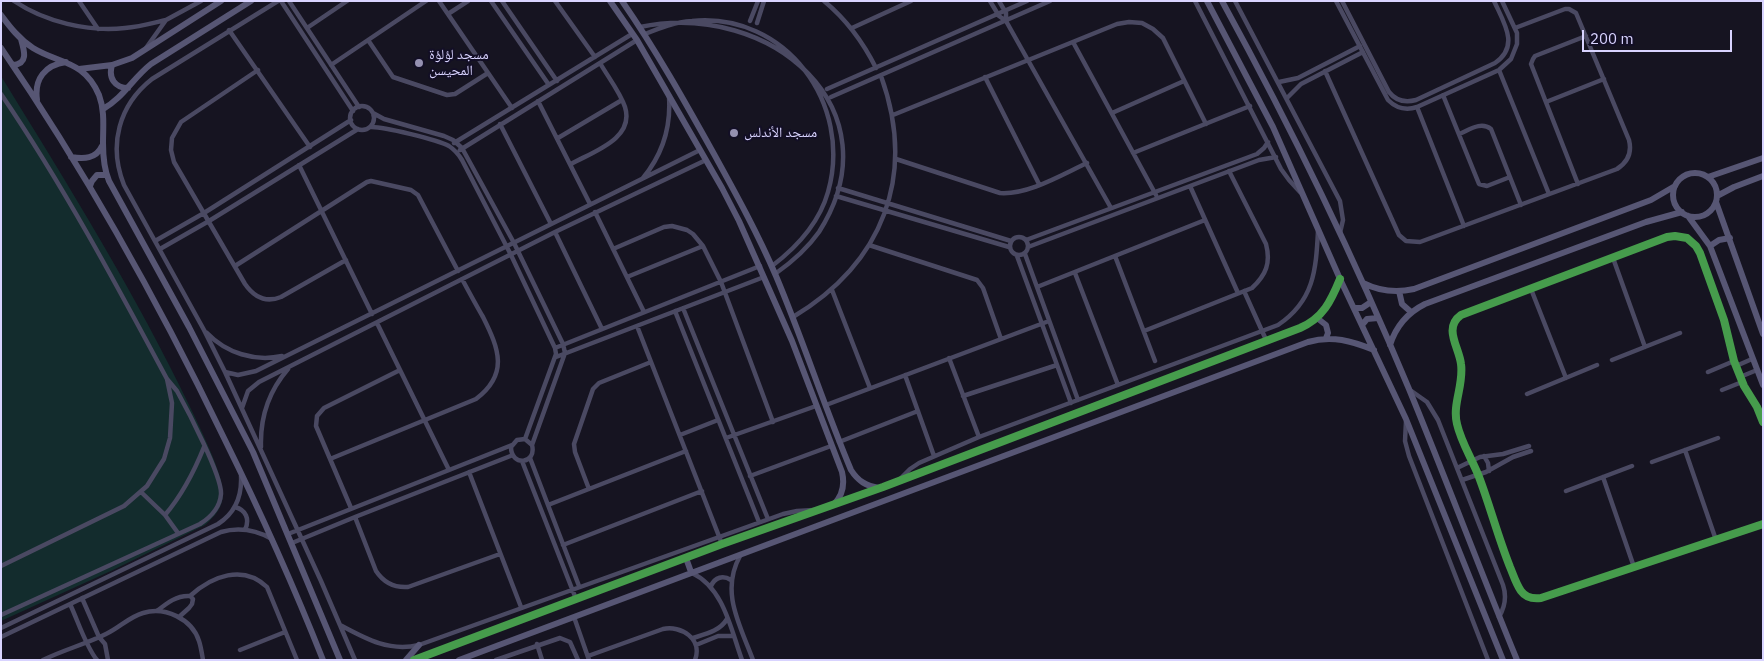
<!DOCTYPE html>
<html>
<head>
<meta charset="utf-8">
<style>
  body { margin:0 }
  #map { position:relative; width:1764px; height:661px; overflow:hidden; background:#161421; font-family:"IBM Plex Sans",sans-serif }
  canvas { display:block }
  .frame { position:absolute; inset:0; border:2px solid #d9d4ff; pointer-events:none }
  .scale { position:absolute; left:1582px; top:30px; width:150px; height:22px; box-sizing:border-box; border:2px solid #d9d4ff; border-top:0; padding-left:6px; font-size:15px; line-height:18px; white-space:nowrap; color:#d9d4ff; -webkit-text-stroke:4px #130f26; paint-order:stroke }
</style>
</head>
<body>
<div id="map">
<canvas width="1764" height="661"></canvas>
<div class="frame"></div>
<div class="scale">200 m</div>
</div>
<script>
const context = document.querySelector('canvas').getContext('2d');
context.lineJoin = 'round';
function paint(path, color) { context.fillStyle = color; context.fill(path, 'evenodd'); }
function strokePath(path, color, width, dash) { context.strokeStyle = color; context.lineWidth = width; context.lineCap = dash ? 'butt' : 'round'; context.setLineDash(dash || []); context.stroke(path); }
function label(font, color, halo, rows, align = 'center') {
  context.font = font + ' "IBM Plex Sans","Noto Naskh Arabic",sans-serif'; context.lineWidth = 4; context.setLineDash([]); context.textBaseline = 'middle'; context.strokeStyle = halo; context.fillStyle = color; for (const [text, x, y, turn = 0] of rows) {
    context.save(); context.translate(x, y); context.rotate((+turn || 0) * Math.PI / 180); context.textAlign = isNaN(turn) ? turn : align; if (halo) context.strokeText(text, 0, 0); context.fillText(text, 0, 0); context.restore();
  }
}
paint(new Path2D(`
  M 1,76 C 68,185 136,294 191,409 C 200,428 223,474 223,493 C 223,508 215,516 205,525 L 113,570 L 1,621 Z`), '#132c2d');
strokePath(new Path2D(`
  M 14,1 C 45,22 88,32 125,28 C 139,27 153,23 166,20
  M 79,1 L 98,29
  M 278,1 L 152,79 C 119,105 108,145 124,185 L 204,330 L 225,372 L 321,581 L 355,660
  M 281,1 L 353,111
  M 289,1 L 359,107
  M 439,1 L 512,108
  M 491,1 L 549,85
  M 502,1 L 557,81
  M 555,1 L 595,57
  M 824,1 C 847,20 863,42 876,68
  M 990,1 L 999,16 L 1006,21
  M 999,1 L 1006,13 L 1006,21 L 1111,208
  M 1195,1 L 1281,169 L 1289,180 L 1300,192
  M 1235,1 L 1340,201 L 1343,220 L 1340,233
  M 1336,1 L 1388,100 C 1396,108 1405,111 1417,107 L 1499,70 L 1511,59 L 1517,44 L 1517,33 L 1502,1
  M 1342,1 L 1389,92 C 1396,101 1405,103 1416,100 L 1495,63 C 1520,46 1504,23 1494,1
  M 448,14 L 468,1
  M 750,21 L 758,1
  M 757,23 L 764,1
  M 640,27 C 772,0 897,110 819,232 C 807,249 792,262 775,274
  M 307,28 L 347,1
  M 852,28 L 911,1
  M 229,30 L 310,147
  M 645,34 C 660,28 675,22 692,21 C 786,12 853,104 828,192 C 819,224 797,247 772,266
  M 368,40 L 393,77 L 447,95 L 455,94 L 488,73
  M 1073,42 L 1156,195
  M 146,48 L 166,20 L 201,1
  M 331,65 L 426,1
  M 258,70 L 181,122 L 172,138 L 171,150 L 174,162 L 245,284 C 254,297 266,303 281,297 L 346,260
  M 1499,70 L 1549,194
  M 1325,71 L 1399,235 L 1406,241 L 1420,242 L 1617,169 C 1628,162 1632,152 1629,140 L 1576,13 L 1569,9 L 1565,9 L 1515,28
  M 985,77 L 1039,184
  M 1279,82 L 1298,78 L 1360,46
  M 827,89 L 1027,1
  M 1,94 C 63,185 115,282 167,379 L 177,391 C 187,409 222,476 221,494 C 220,508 211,517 200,524 L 1,615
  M 1443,95 L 1479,184 L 1487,186 L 1510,177
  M 831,97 L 1050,1
  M 1287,98 L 1301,84 L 1363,52
  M 538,101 L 590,204
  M 1546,102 L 1604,79
  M350 118a12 12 0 1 1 24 0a12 12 0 1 1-24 0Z
  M 1417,107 L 1464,226
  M 373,113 L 384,119 L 444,136 L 453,140 L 462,148 L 514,243 L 563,344 L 565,353 L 532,445 C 537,464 511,467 511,447 L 517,440 L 525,439 L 532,445
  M 1112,113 L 1184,81
  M 893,115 L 1117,24 L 1129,22 L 1142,23 L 1153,29 L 1163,38 L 1206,124
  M 500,124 L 551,224
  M 370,127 C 382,126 438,140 449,146 C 455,150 459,155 462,160 L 511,255 L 555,348 L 556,354 L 525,439
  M 1459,134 C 1469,130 1481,121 1491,129 L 1521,205
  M 558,138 L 622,100
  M 454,143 L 632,34
  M 460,150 L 637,40
  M 1133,153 L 1250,106
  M 896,159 L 1000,193 C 1028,195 1061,175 1087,163
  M 571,164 C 592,152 635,139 625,107 C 620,92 608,77 600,63
  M 299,165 L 372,314
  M 643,178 C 662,155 671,127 669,97
  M 1578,184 L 1531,64 L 1533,59 L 1535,56 L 1586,36
  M 1190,186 L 1238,293
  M 838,188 L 1011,241
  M 836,196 L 1009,247
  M 595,212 L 644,312
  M 555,232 L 602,329
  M1010 246a9 9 0 1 1 18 0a9 9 0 1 1-18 0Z
  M 1026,240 L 1257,154 L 1264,148 L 1268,142
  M 155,241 L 204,213 L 351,120
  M 869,245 L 977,280 L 983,288 L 1001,339
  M 1028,247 L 1259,160 L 1276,157
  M 160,249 L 209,221 L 358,129
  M 613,249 L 664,227 L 672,226 L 687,230 L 693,234 L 703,246 L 721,282 L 773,422
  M 1025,254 L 1078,400
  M 1017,256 L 1071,403
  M 1115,256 L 1155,361
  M 1613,258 L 1645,347
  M 235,266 L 367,182 L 371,181 L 411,190 L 418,195 L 458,271
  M 1075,273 L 1118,385
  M 627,277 L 703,246
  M 1037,287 L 1205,220
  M 1531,289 L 1566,378
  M 832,290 L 870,388
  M 1244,291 L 1267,342
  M 683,308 L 768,519
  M 675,311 L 759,522
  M 793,317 C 883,263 917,176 881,76
  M 377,323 L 449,470
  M 637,326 L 722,544
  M 1144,331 L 1252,288 C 1266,275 1271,263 1266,244 L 1229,171
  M 207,333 C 226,353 255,362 282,356
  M 555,348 L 760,266
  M 556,357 L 764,277
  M 949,358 L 979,437
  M 1612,360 L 1680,333
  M 1736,366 L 1752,359
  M 225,372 L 238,375 L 256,371 L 700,150
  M 1708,372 L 1734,361
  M 905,375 L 934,456
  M 1740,377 L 1757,370
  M 1410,390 L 1427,402 L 1438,420 L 1503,585 C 1507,597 1505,607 1499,617
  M 1722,390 L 1742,382
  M 1527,394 L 1597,365
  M 963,396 L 1057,365
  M 826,405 L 1049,321
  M 242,408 L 248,391 L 259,382 L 555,232 L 706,160
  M 1406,421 L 1405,441 L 1409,456 L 1488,660
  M 1763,422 L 1757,407 L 1744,386 L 1734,361 L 1724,320 L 1700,253 L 1696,246 L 1687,238 L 1675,236 L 1667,237 L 1461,315 C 1443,328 1459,347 1461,364 C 1464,385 1452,404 1457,424 C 1461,442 1472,459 1479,477 C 1490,506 1498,537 1510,567 C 1513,574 1516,584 1521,591 C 1526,598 1533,599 1541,598 L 1763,524
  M 680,435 L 718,420
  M 726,438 L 816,406
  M 839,442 L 918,411
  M 261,447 C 260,418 269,391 288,369
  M 1685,450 L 1716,540
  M 1484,456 L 1488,463 L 1489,471
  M 530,458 L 579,586
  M 330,459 L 476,399 C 509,374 499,349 483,317 C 476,305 469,292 462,279
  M 522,461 L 576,599
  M 1652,462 L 1718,438
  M 1457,468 L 1480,457 L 1503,454 L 1529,446
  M 469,472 L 521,607
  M 750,476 L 831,446
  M 1603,477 L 1634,567
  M 1462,480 L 1486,472 L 1513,457 L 1531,451
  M 898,481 L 910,469 L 919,463 L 979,437 L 1278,325 C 1314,301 1316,270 1318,231
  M 589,489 L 575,452 L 574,444 L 593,389 L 599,383 L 651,362
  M 1566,491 L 1632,466
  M 141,492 L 165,515 L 178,533
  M 548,505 L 686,451
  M 235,507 C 246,510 250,519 245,530
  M 351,508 L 316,426 L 317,416 L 324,408 L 400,370
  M 165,515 C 182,495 194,472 204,447
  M 355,517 L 376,571 C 384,583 394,588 408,587 L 500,554
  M 288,534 L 512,445
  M 292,543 L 355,517 L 513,455
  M 563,545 L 702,491
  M 740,556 C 720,592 740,625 753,660
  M 1,566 L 124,506 L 147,486 L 164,459 L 170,438 L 172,403 L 167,379
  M 692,573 C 724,588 731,630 742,660
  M 711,586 C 715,577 723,575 731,580
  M 190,596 C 212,576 243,564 267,587 L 297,660
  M 82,598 L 99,637 L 105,644 L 108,660
  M 70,604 C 78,621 86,647 97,660
  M 157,611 C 167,603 177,595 190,596 L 193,599 L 192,604 L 189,608 L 179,617
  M 574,617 L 589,660
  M 340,625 C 366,639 389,652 419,645 L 783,514 L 797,511 L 814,510
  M 1,628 L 218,524 C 235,513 242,497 241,476
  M 1,637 L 221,532 C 239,527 256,530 272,539
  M 693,638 C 706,634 720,631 727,619
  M 537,644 L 542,660
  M 696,645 L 718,636 L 734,636
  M 240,650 L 285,632
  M 588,656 L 663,629 C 681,625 703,639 695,660
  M 43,660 C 63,650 86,644 106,634 C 119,628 129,617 143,613 C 165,606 192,619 199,641 C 201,647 202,654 203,660
  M 496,660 L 560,638 L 570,642 L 578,660`), '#4a4962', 4.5);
strokePath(new Path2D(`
  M 610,1 L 637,40 L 722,188 L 739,221 L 792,341 L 842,472 C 845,485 843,495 834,504
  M 622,1 C 656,50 685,102 714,154 C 736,194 758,234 776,276 C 803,340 824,406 851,470 C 858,481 866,486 879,488
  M 1207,1 L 1273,127 L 1340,279 L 1406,419 L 1503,660
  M 1222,1 C 1291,127 1354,257 1409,389 C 1446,479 1480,570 1517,660
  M 1,15 C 10,27 19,39 33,48 C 59,64 84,60 99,95 C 105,111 103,127 103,143 C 103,156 104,169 109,181 L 189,327 L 253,452 L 340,660
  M 1,48 C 86,172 159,303 224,438 C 260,511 293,584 323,660
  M 13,65 C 29,64 24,50 21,39
  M 112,65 C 108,78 115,88 128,88
  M 79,69 L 112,65 L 132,58 L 221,1
  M 37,100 C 34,79 45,65 66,62
  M 103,109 C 123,98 133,78 151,64 L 251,1
  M 71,157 C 84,159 96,159 102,146
  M1673 195a22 22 0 1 1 44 0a22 22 0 1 1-44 0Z
  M 1708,177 L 1763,158
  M 90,186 L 92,181 L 97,175 L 106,175
  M 1717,196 L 1734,187 L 1763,176
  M 1716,202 L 1763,334
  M 1688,216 L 1710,246 L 1763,385
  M 1710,246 L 1719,240 L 1730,238
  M 1363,283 C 1379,291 1396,293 1414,289 L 1651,200 L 1675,186
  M 1399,291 L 1402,304 L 1411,312
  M 1354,308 L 1362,308 L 1371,302
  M 1317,318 L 1326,325 L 1328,333 L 1326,338
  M 1362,325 L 1367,319 L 1378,318
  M 1390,345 C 1396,326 1407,313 1425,304 L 1646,222 L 1682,212
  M 686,558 L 691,572
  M 406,660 L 419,645
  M 414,660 L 722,544 L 883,487 L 1300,328 C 1323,318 1331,301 1340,279
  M 459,660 L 1308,342 C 1332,335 1352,341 1374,350`), '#575674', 6);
strokePath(new Path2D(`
  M 1763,422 L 1757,407 L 1744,386 L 1734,361 L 1724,320 L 1700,253 L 1696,246 L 1687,238 L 1675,236 L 1667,237 L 1461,315 C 1443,328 1459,347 1461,364 C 1464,385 1452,404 1457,424 C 1461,442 1472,459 1479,477 C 1490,506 1498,537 1510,567 C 1513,574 1516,584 1521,591 C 1526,598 1533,599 1541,598 L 1763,524
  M 414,660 L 722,544 L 883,487 L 1300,328 C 1323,318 1331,301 1340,279`), '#469c4c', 8);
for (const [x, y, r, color] of [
  [419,63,5,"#9591b1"],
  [734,133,5,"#9591b1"]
]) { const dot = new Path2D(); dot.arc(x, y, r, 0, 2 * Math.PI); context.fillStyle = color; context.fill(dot); strokePath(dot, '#130f26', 2); }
label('14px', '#d9d4ff', '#130f26', [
  ["مسجد لؤلؤة",429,55],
  ["المحيسن",429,71],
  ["مسجد الأندلس",744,133]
], 'left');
</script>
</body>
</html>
